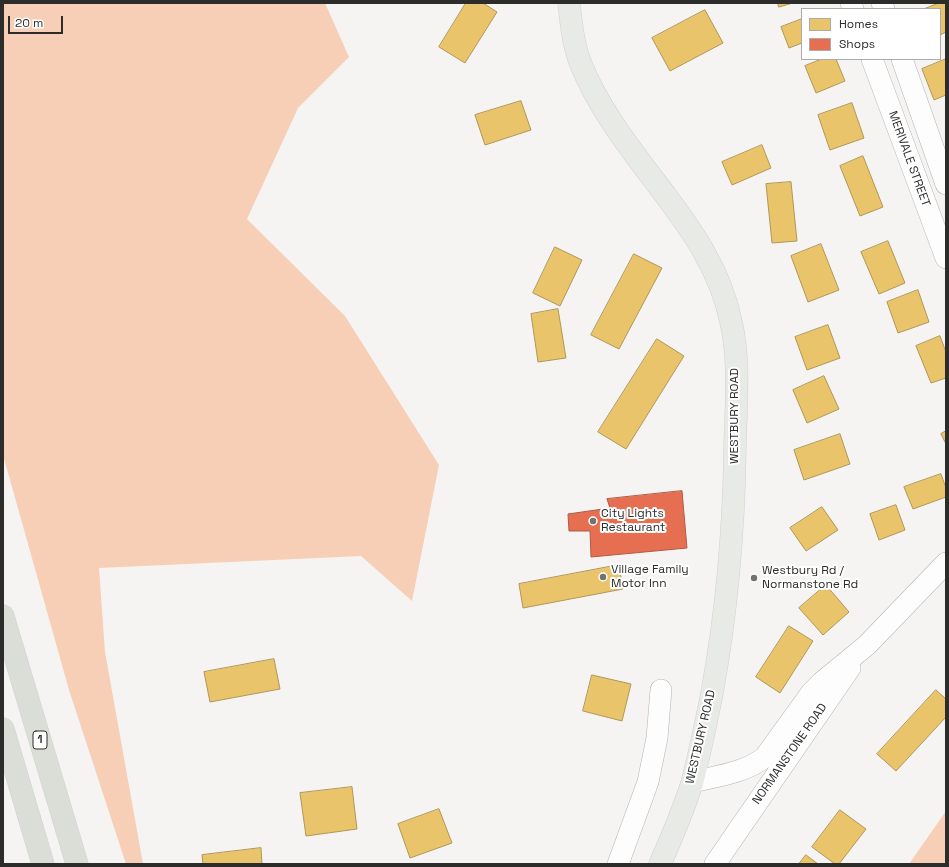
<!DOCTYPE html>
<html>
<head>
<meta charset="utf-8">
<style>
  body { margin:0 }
  #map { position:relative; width:949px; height:867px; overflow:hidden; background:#f5f4f2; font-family:"Space Grotesk",sans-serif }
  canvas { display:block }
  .frame { position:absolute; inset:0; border:4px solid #2c2c2b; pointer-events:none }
  .legend { position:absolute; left:801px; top:8px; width:140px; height:52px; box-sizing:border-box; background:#fff; border:1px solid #ababaa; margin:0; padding:5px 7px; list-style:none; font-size:12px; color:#2c2c2b }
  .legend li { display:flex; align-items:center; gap:8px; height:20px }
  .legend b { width:20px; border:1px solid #ababaa }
  .scale { position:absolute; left:8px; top:16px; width:55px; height:18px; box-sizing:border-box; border:2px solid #2c2c2b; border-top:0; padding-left:5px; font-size:12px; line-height:14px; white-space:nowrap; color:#2c2c2b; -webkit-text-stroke:3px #fff; paint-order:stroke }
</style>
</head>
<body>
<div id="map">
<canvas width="949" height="867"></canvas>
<div class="frame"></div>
<ul class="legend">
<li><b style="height:11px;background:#e9c46a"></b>Homes</li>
<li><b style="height:11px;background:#e76f51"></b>Shops</li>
</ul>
<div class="scale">20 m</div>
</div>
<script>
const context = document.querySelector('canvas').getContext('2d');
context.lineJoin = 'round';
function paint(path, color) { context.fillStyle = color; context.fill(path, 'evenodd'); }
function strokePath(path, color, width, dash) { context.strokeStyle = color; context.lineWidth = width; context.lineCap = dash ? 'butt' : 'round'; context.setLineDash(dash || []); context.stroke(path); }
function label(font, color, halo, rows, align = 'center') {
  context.font = font + ' "Space Grotesk",sans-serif'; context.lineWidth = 4; context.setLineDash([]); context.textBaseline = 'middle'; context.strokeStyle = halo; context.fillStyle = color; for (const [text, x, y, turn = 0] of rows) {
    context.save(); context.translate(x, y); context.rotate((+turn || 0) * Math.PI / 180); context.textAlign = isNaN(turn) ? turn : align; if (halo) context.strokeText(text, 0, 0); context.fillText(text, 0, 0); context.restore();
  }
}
paint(new Path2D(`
  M 3,3 L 325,3 L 349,57 L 298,108 L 247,219 L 345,316 L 439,465 L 412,601 L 361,556 L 99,568 L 105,652 L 143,864 L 126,864 L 69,690 L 3,455 Z
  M 946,811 L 946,864 L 909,864 Z`), '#f7cfb6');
const homes = new Path2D(`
  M 466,3 L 483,3 L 497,12 L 465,63 L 439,47 Z
  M 778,3 L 793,3 L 779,7 Z
  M 939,3 L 945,3 L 946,5 L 946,32 L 940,35 L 940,9 L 924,9 Z
  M 705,10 L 723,43 L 670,71 L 652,38 Z
  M 802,19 L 802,43 L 789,48 L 781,27 Z
  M 822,59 L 836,59 L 845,81 L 816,93 L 805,66 Z
  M 946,59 L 946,95 L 934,100 L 922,69 Z
  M 521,101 L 531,130 L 485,145 L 475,115 Z
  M 852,103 L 864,138 L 830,150 L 818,115 Z
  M 762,145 L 771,168 L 732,185 L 722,162 Z
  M 863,156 L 883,207 L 860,216 L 840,166 Z
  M 791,182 L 797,241 L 772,243 L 766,184 Z
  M 888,241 L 905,283 L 879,294 L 861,252 Z
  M 821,244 L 839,290 L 808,302 L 791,256 Z
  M 555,247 L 582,260 L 560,306 L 533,293 Z
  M 634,254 L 662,268 L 619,349 L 591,335 Z
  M 918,290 L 929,322 L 898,333 L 887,302 Z
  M 558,309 L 566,358 L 538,362 L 531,314 Z
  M 828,325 L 840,358 L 807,370 L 795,337 Z
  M 940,336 L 946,352 L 946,378 L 931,383 L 916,346 Z
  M 657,339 L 684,356 L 626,449 L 598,432 Z
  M 824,376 L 839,409 L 807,423 L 793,390 Z
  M 946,431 L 946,444 L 941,434 Z
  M 840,434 L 850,464 L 804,480 L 794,450 Z
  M 941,474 L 946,488 L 946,497 L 913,509 L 904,487 Z
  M 896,505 L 905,530 L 879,540 L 870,514 Z
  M 822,507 L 838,530 L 806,551 L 790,528 Z
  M 619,565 L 623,589 L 523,608 L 519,584 Z
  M 826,585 L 849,612 L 823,635 L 799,608 Z
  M 789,626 L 813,641 L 780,693 L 756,677 Z
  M 274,659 L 280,689 L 210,702 L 204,672 Z
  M 592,675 L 631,684 L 622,721 L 583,711 Z
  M 936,690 L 946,699 L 946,717 L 896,771 L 877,754 Z
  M 352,787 L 357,829 L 306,836 L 300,793 Z
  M 439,809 L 452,843 L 410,858 L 398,824 Z
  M 840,810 L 866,829 L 839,864 L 835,864 L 812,847 Z
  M 261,848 L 262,864 L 203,864 L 202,855 Z
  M 806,855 L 818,864 L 799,864 Z`);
paint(homes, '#e9c46a');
strokePath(homes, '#b09657', 1);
const shops = new Path2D(`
  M 682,491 L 687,548 L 591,557 L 590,531 L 569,531 L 568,514 L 610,508 L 607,499 Z`);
paint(shops, '#e76f51');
strokePath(shops, '#af5b46', 1);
const minor = new Path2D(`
  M 851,3 L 853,9
  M 882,3 L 884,9
  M 872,59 L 946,258
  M 902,59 L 946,184
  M 692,782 C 717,776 745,773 765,757 L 812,692 L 822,682 L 867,645 L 946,563
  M 618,864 L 648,782 L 657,738 L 661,690
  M 715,864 L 850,668`);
const major = new Path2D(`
  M 569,3 C 571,22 573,43 580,62 C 600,113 637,157 669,200 C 682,218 695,235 705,254 C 717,275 726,298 731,322 C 740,359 736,408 735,446 C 734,529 727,611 712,693 C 706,723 700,753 692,783 C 683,811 672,837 660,864`);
const highway = new Path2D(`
  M 3,616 L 77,864
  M 3,729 L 43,864`);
strokePath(minor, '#b5b4b2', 22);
strokePath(major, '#d1d1d0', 23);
strokePath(highway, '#d1d1d0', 23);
strokePath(minor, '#fefdfd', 21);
strokePath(major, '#e8eae6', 22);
strokePath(highway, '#dbded6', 22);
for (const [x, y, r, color] of [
  [593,521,4,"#727271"],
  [603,577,4,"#727271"],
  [754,578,4,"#727271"]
]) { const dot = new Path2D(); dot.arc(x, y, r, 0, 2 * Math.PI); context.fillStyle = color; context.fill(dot); strokePath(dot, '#fff', 1.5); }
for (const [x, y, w] of [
  [40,740,14]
]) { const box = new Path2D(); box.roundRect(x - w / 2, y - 9, w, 18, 3); context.fillStyle = '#fff'; context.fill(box); strokePath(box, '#2c2c2b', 1); }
label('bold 11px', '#2c2c2b', null, [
  ["1",40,740]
]);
label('12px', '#2c2c2b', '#fff', [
  ["MERIVALE STREET",909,159,70],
  ["WESTBURY ROAD",735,416,-90],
  ["WESTBURY ROAD",701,737,-77],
  ["NORMANSTONE ROAD",790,754,-55]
]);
label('12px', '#2c2c2b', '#fff', [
  ["City Lights",601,514],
  ["Restaurant",601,528],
  ["Village Family",611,570],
  ["Motor Inn",611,584],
  ["Westbury Rd /",762,571],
  ["Normanstone Rd",762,585]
], 'left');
</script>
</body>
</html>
